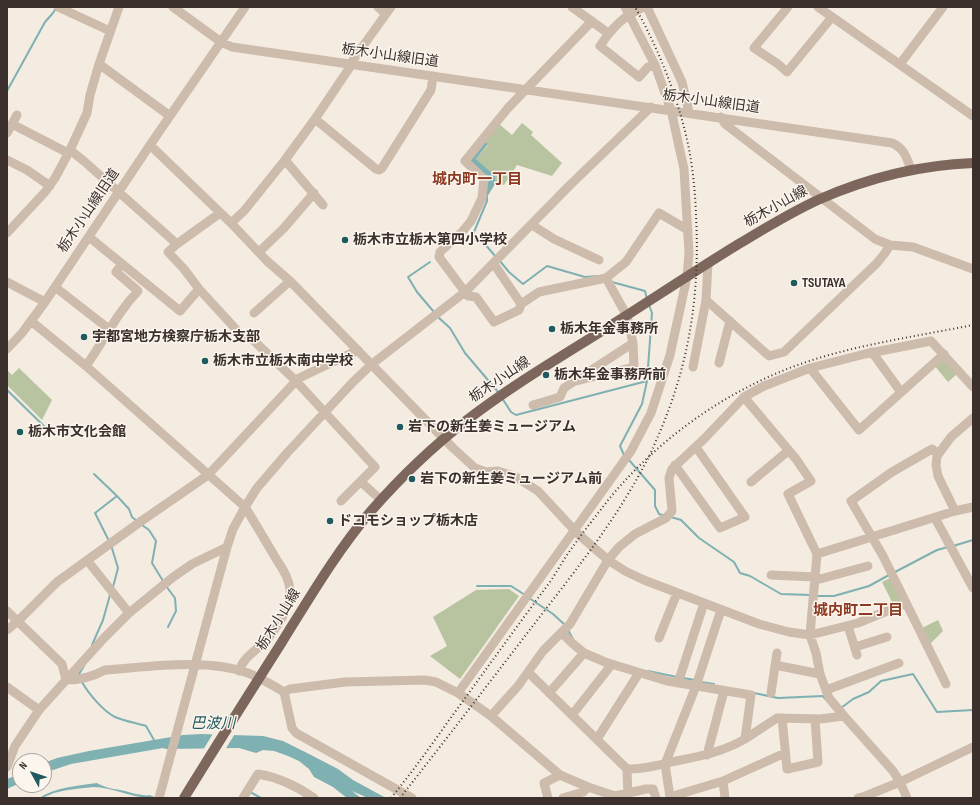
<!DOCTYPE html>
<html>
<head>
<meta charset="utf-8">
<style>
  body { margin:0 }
  #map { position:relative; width:980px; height:805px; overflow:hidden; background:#f4ebe1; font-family:"Sofia Sans Condensed",sans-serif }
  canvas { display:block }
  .frame { position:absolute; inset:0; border:8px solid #3b302b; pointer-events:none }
  .north { position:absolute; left:12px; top:753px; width:40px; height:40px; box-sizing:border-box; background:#fbf5ee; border:1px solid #aea6a0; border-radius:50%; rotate:310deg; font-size:11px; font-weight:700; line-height:16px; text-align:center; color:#3b302b }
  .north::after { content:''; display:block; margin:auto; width:14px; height:18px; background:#1f5a5e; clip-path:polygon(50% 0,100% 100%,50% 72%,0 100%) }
</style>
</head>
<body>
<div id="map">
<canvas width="980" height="805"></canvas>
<div class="frame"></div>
<div class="north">N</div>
</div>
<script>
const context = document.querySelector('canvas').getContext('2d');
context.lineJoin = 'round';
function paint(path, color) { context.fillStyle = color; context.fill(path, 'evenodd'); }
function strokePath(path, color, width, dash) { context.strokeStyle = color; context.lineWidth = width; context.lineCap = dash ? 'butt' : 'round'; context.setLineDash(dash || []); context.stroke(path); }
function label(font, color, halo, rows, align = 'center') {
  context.font = font + ' "Sofia Sans Condensed","Noto Sans JP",sans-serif'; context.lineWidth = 3; context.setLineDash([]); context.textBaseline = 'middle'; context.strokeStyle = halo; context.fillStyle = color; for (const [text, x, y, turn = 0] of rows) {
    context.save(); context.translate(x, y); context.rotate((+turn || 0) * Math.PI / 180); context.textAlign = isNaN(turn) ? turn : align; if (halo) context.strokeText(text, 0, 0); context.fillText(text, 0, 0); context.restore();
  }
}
paint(new Path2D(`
  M 498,123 L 512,135 L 522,123 L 533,132 L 531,135 L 562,163 L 552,176 L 517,165 L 504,185 L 495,184 L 494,176 L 476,159 L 488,145 L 483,140 Z
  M 943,357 L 957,374 L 948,382 L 934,365 Z
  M 19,368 L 52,400 L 42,420 L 7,385 L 7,370 L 12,375 Z
  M 890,578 L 902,601 L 894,606 L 882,582 Z
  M 509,589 L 519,596 L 460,679 L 430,656 L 447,646 L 433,617 L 476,590 Z
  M 938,620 L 943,631 L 930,644 L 922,628 Z`), '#b8c4a0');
paint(new Path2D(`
  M 483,140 L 488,144 L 476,159 L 495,176 L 495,184 L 487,197 L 484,195 L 489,179 L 471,163 L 470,156 Z
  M 201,734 L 263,736 L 283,741 L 311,755 L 338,769 L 353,780 L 386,798 L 368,798 L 352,791 L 361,798 L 347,798 L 333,787 L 314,777 L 309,769 L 299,761 L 288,756 L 274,751 L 263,750 L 256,753 L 239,748 L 166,749 L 163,748 L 71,764 L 44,773 L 44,763 L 57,758 L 89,751 L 183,735 Z
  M 20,774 L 20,783 L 7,789 L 7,779 Z
  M 97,783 C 105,788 115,789 125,791 C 135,794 141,795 151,796 L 151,798 C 131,798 113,787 93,787 C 84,788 63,790 54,793 C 48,795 45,798 39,798 C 56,787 77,786 97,783 Z`), '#7fb0b2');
paint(new Path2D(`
  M 214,732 L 236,732 L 225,750 L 203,750 Z`), '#f4ebe1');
strokePath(new Path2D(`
  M 7,91 L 45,22 L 53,13 L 56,8
  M 487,197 L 487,201 L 471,239 L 484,243 L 496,257
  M 499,260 L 509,272 L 523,284 L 547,266 L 585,277 L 597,276
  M 430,262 L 408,277 L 417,292 L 434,312
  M 612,282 L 645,291 L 647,299
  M 438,317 L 450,328 L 465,353 L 499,393
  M 7,390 L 48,430
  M 502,398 L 511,412 L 516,415 L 647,381
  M 624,455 L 620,446 L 642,404 L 647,381 L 652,313 L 649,305
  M 629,460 L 655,490 L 655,506 L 659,514 L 665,516
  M 94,474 L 117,496 L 95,513 L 109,541
  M 117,496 L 129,509 L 132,517 L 137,521
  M 671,517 L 681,520 L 699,538 L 734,562 L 740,573 L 750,576 L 781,594 L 811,595
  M 142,525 L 149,530 L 156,541 L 152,563 L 163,581
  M 111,545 L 118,568 L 113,587
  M 953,546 L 973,540
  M 895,572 L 937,550 L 948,547
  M 166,586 L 175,598 L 176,611 L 168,627
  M 477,586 L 511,586 L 525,595
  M 816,596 L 834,596 L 869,586 L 889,575
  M 529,598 L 553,614 L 565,625
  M 568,630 L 573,639
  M 92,645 L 103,620 L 110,595
  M 648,671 L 677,677
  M 80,676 L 79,674 L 84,666
  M 683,678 L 695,680
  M 82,682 C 88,693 103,711 115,717 C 124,721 136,723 146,726 L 154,740
  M 701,682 L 714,684
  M 754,693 L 778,698 L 823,696 L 825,699
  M 841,708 L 853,699 L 869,692 L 881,681 L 913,674 L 937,712 L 973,710
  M 250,792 L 261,798
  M 149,796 L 154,798`), '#7fb0b2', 2);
strokePath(new Path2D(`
  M 58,7 L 110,31
  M 173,7 L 221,42 L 232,47 L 892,143 C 904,148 907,158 911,170
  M 378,7 L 386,14
  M 572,7 L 608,33
  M 644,7 C 624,15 612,28 600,46 L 639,77 L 648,67 L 655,65
  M 647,7 L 682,82 L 689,112
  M 788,7 L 754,48 L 778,64 L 787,72 L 832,17
  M 818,7 L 973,116
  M 99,64 L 170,116
  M 900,64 L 943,7
  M 721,117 L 725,124 L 875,239 L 890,245 L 913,247 L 973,269
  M 315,119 L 376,169 L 379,170 L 382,168 L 431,90 L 433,76
  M 12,124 L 68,153
  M 7,133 L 17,115
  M 150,145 L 231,223 L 267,261 L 290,281 L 453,448 L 475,468 L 486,472 L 498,471 L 516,477 L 538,491 L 577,533 L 608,560 L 625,571 L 644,580 L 759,624 L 789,632 L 810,635 L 858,623 L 906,603
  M 70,150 L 85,162 L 177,244
  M 7,160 L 27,170 L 50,186
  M 285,160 L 323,205
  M 220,213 L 177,244 L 168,252 L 184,269 L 199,289 L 244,338 L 250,337 L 296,381 L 375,467 L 341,501
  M 231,223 L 244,211 L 285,160 L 315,119 L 352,64 L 353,60 L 391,7
  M 532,225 L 554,239 L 599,260
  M 7,233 L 45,192 L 55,178 L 70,150 L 87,113 L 90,95 L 99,64 L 119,7
  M 89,237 L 180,311 L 199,289
  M 259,252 L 284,228 L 314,193
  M 708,263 L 706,300 L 769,356 L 784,352 L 877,263 L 885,253 L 890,245
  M 494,264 L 521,304 L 539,292 L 606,278 L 626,262 L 659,213 L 688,230
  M 7,282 L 45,302
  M 55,287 L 109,329
  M 521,304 L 519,310 L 494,322 L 476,297 L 468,296 L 439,257 L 440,252 L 462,232 L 471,221 L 482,198 L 484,179 L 465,161 L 508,108 L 592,21
  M 254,313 L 290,281
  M 31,321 L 86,366 L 245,507 C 255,523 265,540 275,557 C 281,567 289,577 290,590 C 291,606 279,624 269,637 C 260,649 244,655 239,671
  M 7,349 L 22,333 L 45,302 L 150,145 L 245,7
  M 872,352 L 901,392
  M 719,363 L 730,321
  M 86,366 C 104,341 116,314 138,291 L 116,272 L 122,264
  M 693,367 L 706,300
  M 810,368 L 859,430 L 944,354
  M 295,380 L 358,350
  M 576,381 L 634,367 L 633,343 L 627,316 L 606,278
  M 744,397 L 796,459 L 811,481 L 788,494 L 817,554 L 810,635 L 816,653 L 820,674 L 829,698 L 844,716 L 893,771 L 900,782 L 907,798
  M 533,405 L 560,397 L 564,388 L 633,343
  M 938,454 L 932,449 L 892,472 L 851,501 L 883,556 L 946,684
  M 675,465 L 720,528 L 745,517 L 696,447
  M 361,482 L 381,500
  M 751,482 L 788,451
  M 955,511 L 938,476 L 936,465 L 937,456 L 951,437 L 973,418
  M 935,518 L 973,588
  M 817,554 L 955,511 L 973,507
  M 87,560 L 129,613
  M 771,575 L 815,577 L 820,579 L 868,566
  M 721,610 L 696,686 L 665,764 L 670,797 L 723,781 L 785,753
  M 7,611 L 62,664 L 66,680 C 81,680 92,677 105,670 C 149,667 206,658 248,673 C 261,678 272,685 284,692 L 290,689 L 345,682 L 425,680 L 436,682 L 458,693 L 481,709 L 491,716 L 560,775 L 588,787 L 615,796 L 646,789 L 653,789 L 656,798
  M 848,626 L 857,655
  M 7,630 L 18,621 L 57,582 L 140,522 L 208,475 L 296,381
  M 562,633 L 572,643 L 584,653 L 605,662 L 667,681 L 751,695 L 745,739 L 777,718 L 820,719 L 844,716
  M 659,638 L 677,593
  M 855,647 L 887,637
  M 775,665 L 820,674
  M 528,672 L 627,769 C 644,769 660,765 676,761 C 700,756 723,752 745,739
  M 678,683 L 704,603
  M 7,687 L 39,710
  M 826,690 L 899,663
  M 284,692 L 292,728 L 296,733 L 412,798
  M 458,693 L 631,451 L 651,413 L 670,355 L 687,277 L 689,253 L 684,169 L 671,110 L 655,65 L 625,7
  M 549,693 L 584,653
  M 771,693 L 777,653
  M 572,715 L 612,664
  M 491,716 L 518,686 L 543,651 L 570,624 L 608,560 L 619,547 L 635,534 L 666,518 L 672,511 L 669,478 L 672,469 L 705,438 L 744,397 L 764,386 L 810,368 L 865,354 L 931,341 L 973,387
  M 782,718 L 787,769 L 818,762 L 815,719
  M 597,739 L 639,673
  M 707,755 L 724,691
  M 7,767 L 15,746 L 39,710 L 104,638 L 129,613 L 172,578 L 192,564 L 227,547
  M 627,769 L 628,798
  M 723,781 L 725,798
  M 159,798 L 227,547 L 233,529 L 245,507 L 257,488 L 287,453 L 353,382 L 372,364 L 465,292 L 570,185 L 651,107
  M 243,798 L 258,774 C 277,777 298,787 314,798
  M 548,798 L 544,783 L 560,775
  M 563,798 L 583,792 L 588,787
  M 858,798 L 863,797 L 900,782 L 973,747`), '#cdbbac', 9);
strokePath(new Path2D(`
  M 184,798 C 216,746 249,694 282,642 C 310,597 337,551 371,511 C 400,478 432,447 467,420 C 515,383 569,352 621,319 C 660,294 698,269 737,245 C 764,229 791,212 820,199 C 868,178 921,165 973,163`), '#7d675c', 10);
strokePath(new Path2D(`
  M 391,798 C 413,771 433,743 452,716 C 485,671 517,626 550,582 C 556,573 561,564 567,555 C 580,536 595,517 609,499 C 651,448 704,407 764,379 C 829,348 903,339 973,325
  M 400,798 C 448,737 495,675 542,614 C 579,566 616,519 644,466 C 650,456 654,445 659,434 C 690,362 700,293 696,215 C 695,187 692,159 685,131 C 674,88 657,46 635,7`), '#3b302b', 2, [1, 3]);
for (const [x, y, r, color] of [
  [345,240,4,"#1f5a5e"],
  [794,283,4,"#1f5a5e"],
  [552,329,4,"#1f5a5e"],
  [84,337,4,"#1f5a5e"],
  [205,361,4,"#1f5a5e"],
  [546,375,4,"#1f5a5e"],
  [400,427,4,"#1f5a5e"],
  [20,432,4,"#1f5a5e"],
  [412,479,4,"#1f5a5e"],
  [330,521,4,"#1f5a5e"]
]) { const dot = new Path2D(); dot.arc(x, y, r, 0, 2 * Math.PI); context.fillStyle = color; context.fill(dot); strokePath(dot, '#fbf5ee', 1.5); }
label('14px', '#3b302b', '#fbf5ee', [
  ["栃木小山線旧道",390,56,8],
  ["栃木小山線旧道",711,102,8],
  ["栃木小山線",776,207,-29],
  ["栃木小山線旧道",89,211,-56],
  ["栃木小山線",500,380,-34],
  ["栃木小山線",279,620,-58]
]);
label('bold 14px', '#3b302b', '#fbf5ee', [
  ["栃木市立栃木第四小学校",353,240],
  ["TSUTAYA",802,283],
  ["栃木年金事務所",560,329],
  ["宇都宮地方検察庁栃木支部",92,337],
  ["栃木市立栃木南中学校",213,361],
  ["栃木年金事務所前",554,375],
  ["岩下の新生姜ミュージアム",408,427],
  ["栃木市文化会館",28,432],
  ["岩下の新生姜ミュージアム前",420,479],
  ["ドコモショップ栃木店",338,521]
], 'left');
label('bold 15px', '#8c3b22', '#fbf5ee', [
  ["城内町一丁目",477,180],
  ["城内町二丁目",858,611]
]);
label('italic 15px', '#1f5a5e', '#fbf5ee', [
  ["巴波川",213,724]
]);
</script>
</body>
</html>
